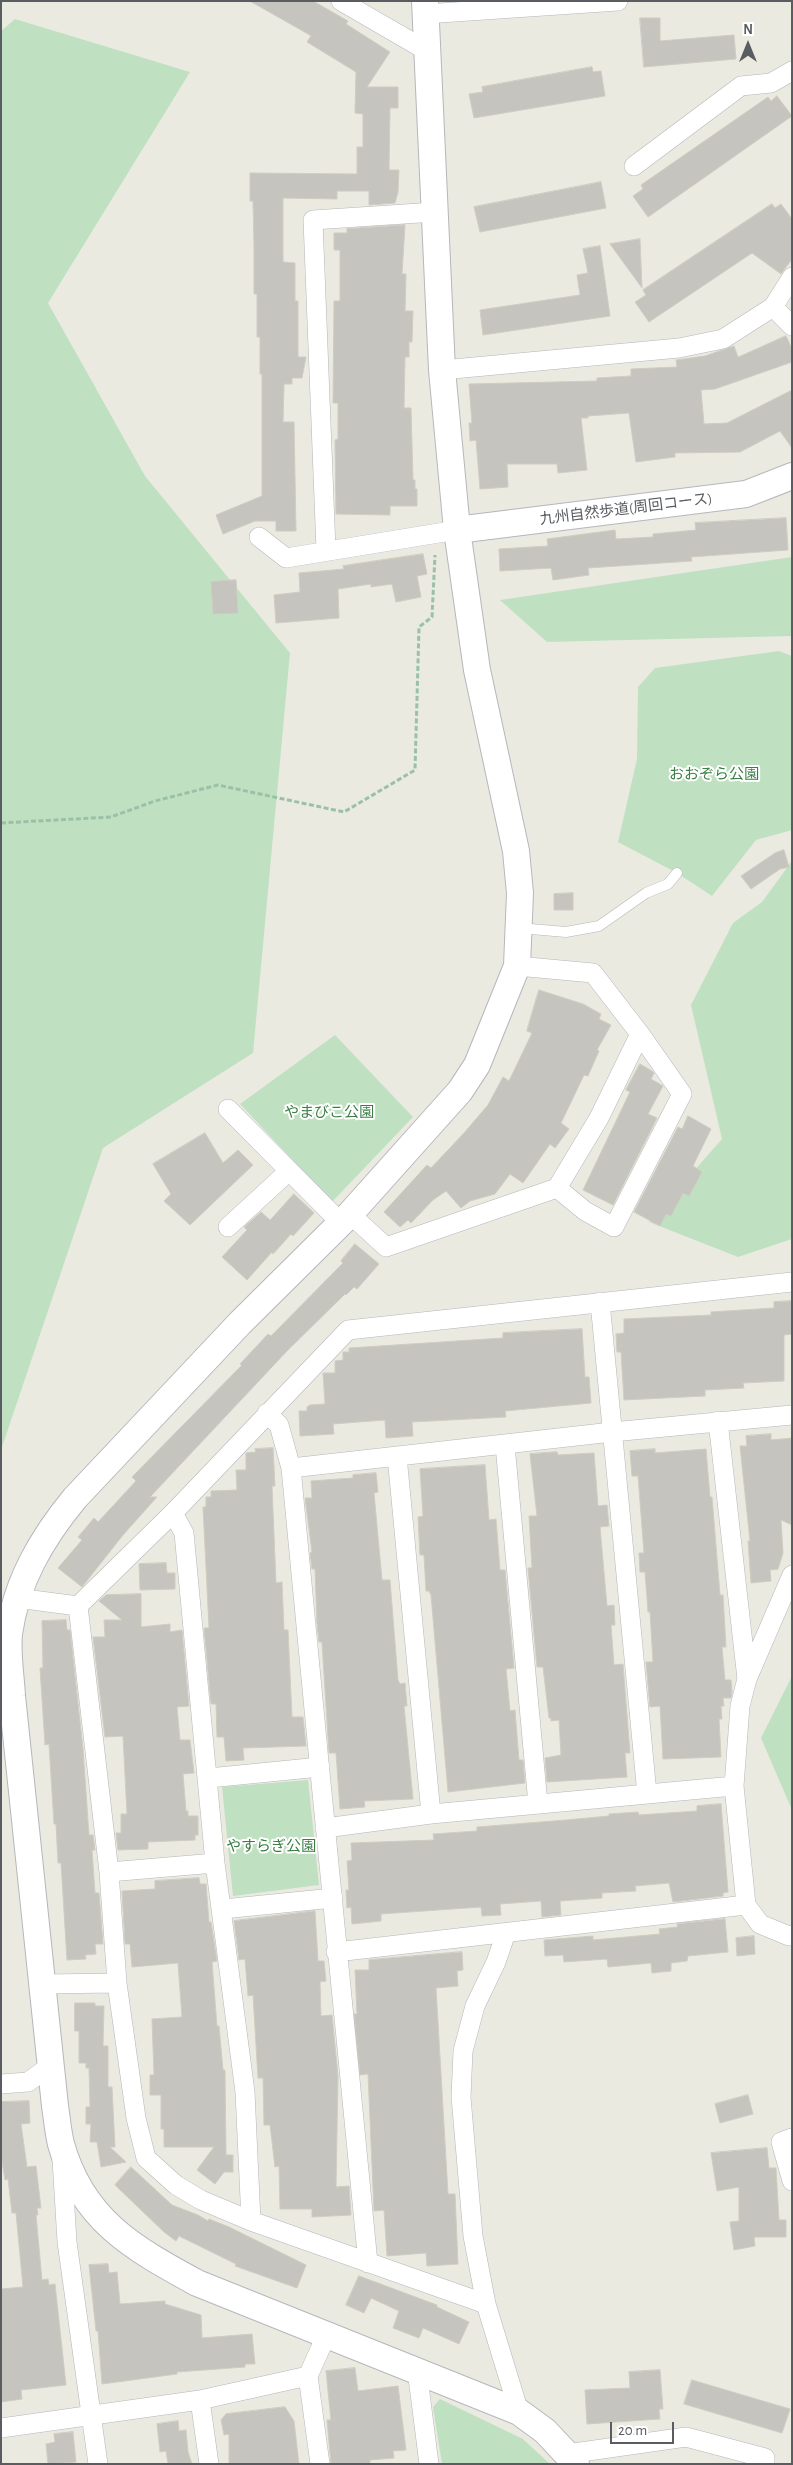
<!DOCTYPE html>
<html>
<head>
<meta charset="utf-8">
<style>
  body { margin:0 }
  #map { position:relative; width:793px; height:2465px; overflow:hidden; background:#ebeae1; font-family:"Alegreya Sans",sans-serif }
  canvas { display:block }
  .frame { position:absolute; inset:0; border:2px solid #595c60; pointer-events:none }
  .north { position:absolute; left:723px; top:20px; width:50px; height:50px; -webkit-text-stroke:4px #fff; paint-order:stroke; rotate:0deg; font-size:14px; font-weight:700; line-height:20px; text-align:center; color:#595c60 }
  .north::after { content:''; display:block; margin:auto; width:18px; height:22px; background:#595c60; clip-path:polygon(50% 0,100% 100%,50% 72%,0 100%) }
  .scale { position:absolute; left:610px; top:2422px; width:64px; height:22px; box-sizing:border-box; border:2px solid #595c60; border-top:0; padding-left:6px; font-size:15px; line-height:18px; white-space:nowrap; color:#595c60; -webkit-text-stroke:4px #fff; paint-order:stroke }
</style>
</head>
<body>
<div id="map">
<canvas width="793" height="2465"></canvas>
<div class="frame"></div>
<div class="north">N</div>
<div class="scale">20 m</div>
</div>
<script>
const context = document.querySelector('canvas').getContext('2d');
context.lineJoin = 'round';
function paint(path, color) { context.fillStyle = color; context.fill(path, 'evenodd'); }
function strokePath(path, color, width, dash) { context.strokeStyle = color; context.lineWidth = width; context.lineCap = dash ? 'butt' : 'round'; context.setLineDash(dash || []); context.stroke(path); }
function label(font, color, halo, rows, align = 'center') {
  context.font = font + ' "Alegreya Sans","Noto Sans JP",sans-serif'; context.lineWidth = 4; context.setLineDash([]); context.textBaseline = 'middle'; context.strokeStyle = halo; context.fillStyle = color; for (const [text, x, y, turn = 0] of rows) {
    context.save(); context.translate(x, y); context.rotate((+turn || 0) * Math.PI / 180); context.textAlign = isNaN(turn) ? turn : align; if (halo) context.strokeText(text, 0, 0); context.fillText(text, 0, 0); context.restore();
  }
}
paint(new Path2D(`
  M 15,19 L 190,72 L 48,303 L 145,476 L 290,653 L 253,1053 L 103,1148 L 1,1450 L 1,31 Z
  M 792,557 L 792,636 L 547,642 L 500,600 Z
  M 779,651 L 792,656 L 792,830 L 756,840 L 712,896 L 677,873 L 618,842 L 637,759 L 638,687 L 655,668 Z
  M 792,861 L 792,1239 L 738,1257 L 649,1222 L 722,1139 L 691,1005 L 733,923 L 762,902 Z
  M 335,1035 L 413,1117 L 332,1202 L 240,1104 Z
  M 792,1676 L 792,1810 L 761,1738 Z
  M 308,1780 L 319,1885 L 233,1896 L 222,1787 Z
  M 440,2399 L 523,2439 L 550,2464 L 442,2464 L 433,2407 Z`), '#bfe1c2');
const building = new Path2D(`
  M 250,1 L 313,1 L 348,21 L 346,24 L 390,52 L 367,87 L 398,87 L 398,108 L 390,108 L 389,170 L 399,170 L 398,192 L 395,203 L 369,205 L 369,191 L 337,191 L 337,199 L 283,198 L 283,262 L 295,263 L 295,301 L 298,301 L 298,357 L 306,357 L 302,378 L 292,378 L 292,384 L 284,384 L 283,422 L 294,422 L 296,531 L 276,531 L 276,521 L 255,521 L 223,534 L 216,515 L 262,496 L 262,374 L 260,374 L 260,337 L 257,337 L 257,294 L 254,294 L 254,246 L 253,201 L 250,201 L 250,173 L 357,174 L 357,147 L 363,147 L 363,114 L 355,113 L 356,72 L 307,42 L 311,36 Z
  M 640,18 L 660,18 L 660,41 L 734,35 L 736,59 L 644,67 Z
  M 592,67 L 593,72 L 601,71 L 605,96 L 474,118 L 469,94 L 483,92 L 482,87 Z
  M 777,96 L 792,116 L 648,217 L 633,196 L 643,189 L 641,185 L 768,97 L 771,101 Z
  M 601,182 L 606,208 L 480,232 L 474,207 Z
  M 772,204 L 775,208 L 781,204 L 792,219 L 792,259 L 781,274 L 752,253 L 649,322 L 635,302 L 646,295 L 643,290 Z
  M 405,225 L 402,274 L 406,274 L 405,311 L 413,311 L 412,342 L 409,342 L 409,357 L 405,357 L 404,408 L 411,408 L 413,480 L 415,480 L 415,489 L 417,489 L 417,506 L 390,506 L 390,515 L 336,514 L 335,440 L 338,439 L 338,403 L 333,403 L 334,301 L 340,301 L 340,250 L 334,250 L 334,233 L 347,233 L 347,229 Z
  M 640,239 L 642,288 L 610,244 Z
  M 600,246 L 610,316 L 483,335 L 480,310 L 580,295 L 577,275 L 588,273 L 583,249 Z
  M 786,336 L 792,349 L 792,362 L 715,389 L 701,390 L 704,424 L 727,423 L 792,390 L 792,448 L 780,431 L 740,452 L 675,453 L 675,457 L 636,462 L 629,413 L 588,416 L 588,418 L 581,418 L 587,470 L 558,473 L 557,464 L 507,464 L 508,487 L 480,489 L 476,440 L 470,441 L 469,423 L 472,423 L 469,384 L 597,381 L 597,378 L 631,376 L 631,369 L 677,367 L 676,360 L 705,356 L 734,346 L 738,357 Z
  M 786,518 L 788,550 L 691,557 L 692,561 L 588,568 L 589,575 L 553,580 L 551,568 L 500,571 L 499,549 L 548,546 L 547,539 L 615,530 L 616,539 L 653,537 L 653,534 L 696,530 L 695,523 Z
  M 423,554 L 427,574 L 417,576 L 421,597 L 396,602 L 392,584 L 371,587 L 371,584 L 338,589 L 339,618 L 276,623 L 274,595 L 300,592 L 299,573 L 344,569 L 343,566 Z
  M 236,580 L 238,613 L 213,614 L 211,582 Z
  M 784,850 L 789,867 L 780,869 L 751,889 L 741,876 L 775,853 Z
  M 573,893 L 573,910 L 554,910 L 554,894 Z
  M 539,990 L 583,1004 L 601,1014 L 599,1019 L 611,1025 L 597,1050 L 599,1051 L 588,1076 L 584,1075 L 561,1123 L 569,1129 L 555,1148 L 550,1144 L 523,1183 L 510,1174 L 495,1194 L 470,1201 L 461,1208 L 446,1191 L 433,1200 L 411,1223 L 408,1220 L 400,1227 L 384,1212 L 427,1165 L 431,1168 L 464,1133 L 488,1105 L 503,1077 L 509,1081 L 532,1033 L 527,1031 Z
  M 640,1064 L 652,1071 L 654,1073 L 651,1079 L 663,1086 L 648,1114 L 657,1118 L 613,1205 L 583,1190 L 630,1092 L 626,1090 Z
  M 688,1116 L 711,1129 L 693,1166 L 702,1172 L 689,1196 L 683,1193 L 671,1216 L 666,1214 L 660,1226 L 634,1212 L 678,1127 L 682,1129 Z
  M 205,1133 L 223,1163 L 238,1150 L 253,1165 L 190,1225 L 164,1201 L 171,1194 L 153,1164 Z
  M 294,1194 L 314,1213 L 293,1236 L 291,1234 L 273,1254 L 272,1252 L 247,1280 L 222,1257 L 247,1230 L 244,1227 L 261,1212 L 270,1220 Z
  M 355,1244 L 379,1264 L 357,1289 L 354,1287 L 346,1295 L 345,1294 L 287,1351 L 150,1497 L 157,1497 L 123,1535 L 82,1587 L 58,1568 L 82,1540 L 78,1537 L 94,1518 L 98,1522 L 136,1481 L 132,1477 L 242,1365 L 240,1364 L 268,1334 L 271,1336 L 343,1263 L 341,1261 Z
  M 792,1301 L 792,1334 L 784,1335 L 784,1381 L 743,1383 L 744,1388 L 705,1390 L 705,1396 L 624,1400 L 621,1352 L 617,1352 L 616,1334 L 624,1333 L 624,1319 L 711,1315 L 711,1312 L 774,1308 L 774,1302 Z
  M 582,1329 L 585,1377 L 589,1377 L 591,1403 L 505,1411 L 506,1417 L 412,1422 L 413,1436 L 386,1438 L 385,1420 L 333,1424 L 334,1434 L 300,1436 L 299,1411 L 307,1411 L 307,1407 L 310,1405 L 325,1404 L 323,1373 L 335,1373 L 335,1361 L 343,1360 L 343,1352 L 349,1352 L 349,1348 L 503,1338 L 503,1333 Z
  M 771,1434 L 771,1440 L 792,1438 L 792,1525 L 781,1520 L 783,1553 L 778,1569 L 770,1570 L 771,1581 L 751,1583 L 748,1541 L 750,1541 L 740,1446 L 747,1446 L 746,1436 Z
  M 273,1448 L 275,1486 L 272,1486 L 276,1583 L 282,1582 L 284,1630 L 288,1630 L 292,1717 L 303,1717 L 306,1746 L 243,1748 L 244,1760 L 226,1761 L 224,1737 L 217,1737 L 216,1704 L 211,1704 L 204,1628 L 209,1628 L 203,1507 L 206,1507 L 206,1497 L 211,1497 L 211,1491 L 237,1490 L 236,1470 L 246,1470 L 246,1453 L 256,1452 L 255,1449 Z
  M 655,1449 L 655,1453 L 706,1449 L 710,1497 L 712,1497 L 720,1595 L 723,1595 L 726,1647 L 722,1647 L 725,1680 L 731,1680 L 732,1692 L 731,1698 L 723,1698 L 724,1706 L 721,1706 L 722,1719 L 719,1719 L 721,1757 L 663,1759 L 660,1706 L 650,1707 L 646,1662 L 653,1662 L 650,1612 L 648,1612 L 645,1572 L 640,1572 L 639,1553 L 644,1553 L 638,1476 L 632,1476 L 630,1451 Z
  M 557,1452 L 558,1455 L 594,1453 L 598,1506 L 607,1505 L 609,1526 L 600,1527 L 607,1606 L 614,1605 L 615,1625 L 611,1625 L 614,1665 L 623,1664 L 630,1753 L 625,1753 L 627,1777 L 547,1782 L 545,1758 L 561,1755 L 559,1720 L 551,1721 L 551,1718 L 549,1718 L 543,1667 L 537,1667 L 528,1568 L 532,1568 L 529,1516 L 537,1516 L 530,1454 Z
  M 485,1465 L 489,1520 L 496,1519 L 500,1570 L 505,1570 L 514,1668 L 506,1669 L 510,1711 L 515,1710 L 519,1760 L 523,1760 L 525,1783 L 448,1792 L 431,1595 L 429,1591 L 426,1591 L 424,1555 L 420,1555 L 418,1517 L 423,1516 L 420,1469 Z
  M 376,1473 L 378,1492 L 374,1493 L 382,1580 L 390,1580 L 398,1680 L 400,1684 L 405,1683 L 407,1706 L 404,1706 L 413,1799 L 364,1801 L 365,1807 L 340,1809 L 336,1753 L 329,1753 L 322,1642 L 319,1642 L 317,1624 L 315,1569 L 312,1569 L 310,1553 L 312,1552 L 305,1498 L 312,1498 L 311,1481 L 353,1478 L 353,1475 Z
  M 166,1563 L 167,1573 L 175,1573 L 175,1589 L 140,1590 L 139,1564 Z
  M 141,1594 L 141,1627 L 170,1624 L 170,1632 L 182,1630 L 189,1706 L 177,1707 L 180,1740 L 190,1740 L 194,1773 L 183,1774 L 186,1811 L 188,1811 L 188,1816 L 198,1816 L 198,1835 L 195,1835 L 195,1840 L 148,1842 L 148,1849 L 118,1850 L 116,1833 L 121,1833 L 121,1814 L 127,1814 L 123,1736 L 105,1737 L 93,1637 L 105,1637 L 104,1620 L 122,1620 L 99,1601 L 106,1595 Z
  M 66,1620 L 67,1630 L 70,1630 L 83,1749 L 89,1835 L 93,1835 L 95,1850 L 92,1850 L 95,1893 L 99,1893 L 103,1944 L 95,1944 L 96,1954 L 85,1955 L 86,1959 L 67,1960 L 61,1863 L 58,1863 L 56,1824 L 54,1824 L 49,1744 L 45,1745 L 40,1668 L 43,1668 L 42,1621 Z
  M 721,1804 L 728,1892 L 723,1893 L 723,1896 L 673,1902 L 669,1883 L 635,1886 L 636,1891 L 602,1893 L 602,1898 L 560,1901 L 561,1915 L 542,1917 L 541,1901 L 500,1904 L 501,1915 L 482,1916 L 481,1907 L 381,1914 L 381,1921 L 352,1924 L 351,1907 L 347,1908 L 346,1890 L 349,1890 L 347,1861 L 352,1860 L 351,1843 L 434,1840 L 433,1834 L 477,1831 L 477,1827 L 566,1820 L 609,1816 L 609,1814 L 638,1812 L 639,1815 L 697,1811 L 697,1806 Z
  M 199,1878 L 200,1884 L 206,1884 L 209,1922 L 211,1922 L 217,1961 L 212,1962 L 217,2026 L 219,2026 L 223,2070 L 225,2070 L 226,2155 L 233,2155 L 233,2172 L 224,2172 L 215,2184 L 197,2170 L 214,2147 L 164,2147 L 164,2129 L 161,2129 L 161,2095 L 150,2095 L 150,2075 L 154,2075 L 152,2019 L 182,2017 L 178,1963 L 132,1967 L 130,1944 L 125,1944 L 122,1891 L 155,1889 L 155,1881 Z
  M 315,1911 L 318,1961 L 324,1961 L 326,1981 L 320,1982 L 321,2016 L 332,2015 L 338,2076 L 336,2187 L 349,2186 L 351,2215 L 312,2217 L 312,2209 L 280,2209 L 279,2166 L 275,2167 L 270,2125 L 264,2125 L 263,2078 L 258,2078 L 253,1995 L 248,1996 L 245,1959 L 239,1960 L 234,1921 Z
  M 725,1919 L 728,1952 L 688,1956 L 687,1961 L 671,1963 L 671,1971 L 652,1973 L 651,1963 L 608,1967 L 607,1959 L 564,1962 L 563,1955 L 545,1956 L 544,1940 L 593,1936 L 593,1940 L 660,1934 L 659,1929 L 678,1927 L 677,1924 Z
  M 754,1936 L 755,1954 L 737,1956 L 736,1938 Z
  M 462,1952 L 463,1970 L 457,1971 L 458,1986 L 436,1988 L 448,2194 L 455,2194 L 458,2264 L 427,2266 L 426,2253 L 387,2256 L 384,2210 L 374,2211 L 368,2074 L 360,2075 L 354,2014 L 357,2014 L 355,1970 L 369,1970 L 369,1960 Z
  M 75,2003 L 95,2003 L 95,2006 L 104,2006 L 103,2046 L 108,2046 L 108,2087 L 112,2087 L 115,2147 L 110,2147 L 126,2162 L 101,2167 L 97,2142 L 90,2142 L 91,2124 L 86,2124 L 86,2107 L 90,2107 L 89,2068 L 86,2068 L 86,2063 L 79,2063 L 79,2031 L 75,2031 Z
  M 748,2095 L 753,2114 L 720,2123 L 715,2104 Z
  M 29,2101 L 30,2123 L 21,2124 L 27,2167 L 36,2166 L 41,2208 L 37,2208 L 38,2215 L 36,2215 L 42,2280 L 48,2279 L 49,2285 L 55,2284 L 66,2385 L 21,2390 L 22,2399 L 1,2402 L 1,2289 L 23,2287 L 16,2213 L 12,2213 L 8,2179 L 5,2180 L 1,2155 L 1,2102 Z
  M 767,2148 L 769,2168 L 776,2168 L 779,2220 L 786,2220 L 786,2237 L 754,2237 L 755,2246 L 734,2250 L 730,2222 L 739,2221 L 739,2187 L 717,2191 L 711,2153 Z
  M 131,2167 L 172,2205 L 198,2215 L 208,2221 L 209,2219 L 229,2227 L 306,2265 L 297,2288 L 235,2266 L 236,2264 L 179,2236 L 176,2241 L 164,2232 L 115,2185 Z
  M 108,2264 L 109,2273 L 117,2272 L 120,2304 L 165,2301 L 165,2304 L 201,2315 L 202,2338 L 252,2334 L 255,2364 L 245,2364 L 245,2367 L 177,2372 L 177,2374 L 102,2384 L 98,2331 L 96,2331 L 89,2265 Z
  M 359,2276 L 437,2305 L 437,2307 L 469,2322 L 459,2344 L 423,2328 L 419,2338 L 393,2328 L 399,2311 L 371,2298 L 364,2313 L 346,2305 Z
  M 355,2368 L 358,2391 L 398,2386 L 406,2450 L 393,2451 L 394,2458 L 370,2460 L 370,2464 L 331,2464 L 327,2420 L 331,2420 L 326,2371 Z
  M 660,2370 L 663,2409 L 659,2409 L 660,2419 L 587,2424 L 585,2390 L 630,2388 L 629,2372 Z
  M 692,2380 L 790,2409 L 782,2433 L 684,2404 Z
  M 285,2407 L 294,2421 L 299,2464 L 229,2464 L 229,2434 L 224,2435 L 221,2420 L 226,2414 Z
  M 178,2421 L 179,2431 L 186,2430 L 188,2452 L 192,2464 L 168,2464 L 166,2451 L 160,2452 L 157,2424 Z
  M 73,2432 L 76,2462 L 48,2464 L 46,2444 L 55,2442 L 54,2434 Z`);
paint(building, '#c6c4be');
strokePath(building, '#cfccc0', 1);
const lane = new Path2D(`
  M 519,928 L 566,932 L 599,926 L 646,893 L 668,884 L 677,873`);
const street = new Path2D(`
  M 341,1 L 429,52
  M 425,14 L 618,1
  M 634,166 L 741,86 L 771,83 L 792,71
  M 773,307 L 792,326
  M 442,370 L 679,348 L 723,339 L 773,307 L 792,277
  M 259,537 L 286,558 L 457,530
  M 326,550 L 313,220 L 435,212
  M 517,966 L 593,973 L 640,1034 L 682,1094 L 614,1227 L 585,1211 L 557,1188
  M 228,1109 L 341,1223
  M 350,1214 L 386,1247 L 557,1188 L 599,1118 L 640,1034
  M 228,1227 L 289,1171
  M 600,1302 L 647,1794
  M 267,1413 L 279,1425 L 291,1468 C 317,1733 340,1998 368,2263
  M 718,1421 L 747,1679
  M 505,1445 L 538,1804
  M 397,1456 L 431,1814
  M 291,1468 L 612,1432 L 792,1415
  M 173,1513 L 184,1533 L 215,1863 L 245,2092 L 251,2221
  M 792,1575 L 747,1679 L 740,1706 L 734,1786 L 746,1905 L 760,1924 L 789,1936 L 792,1935
  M 17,1598 L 78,1606 L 173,1513 L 348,1330 L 792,1282
  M 78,1606 L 109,1872 L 117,1983 L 136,2118 L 146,2158 L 176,2185 L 201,2200 L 251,2221 L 486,2304
  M 209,1778 L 320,1767
  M 325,1828 L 431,1814 L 734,1786
  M 109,1872 L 215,1863
  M 223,1909 L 333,1898
  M 506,1933 L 496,1962 L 475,2006 L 463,2051 L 461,2097 L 473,2236 L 486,2304 L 519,2412
  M 336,1952 L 746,1905
  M 43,1984 L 117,1983
  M 1,2084 L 28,2082 L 50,2066
  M 792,2138 L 781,2142 L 792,2181
  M 62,2159 L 67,2242 L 98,2464
  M 417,2370 L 429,2464
  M 308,2376 L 320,2464
  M 200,2400 L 209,2464
  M 1,2428 L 200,2400 L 308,2376 L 326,2336
  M 567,2454 L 686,2437 L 765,2458 L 765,2464`);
const secondary = new Path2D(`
  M 425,1 L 442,370 L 457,530 L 477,670 L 516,851 L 520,893 L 517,966 L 477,1065 L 460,1091 L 350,1214 L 240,1323 L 75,1498 C 42,1538 16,1582 9,1634 C 7,1654 11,1676 12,1696 L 55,2106 C 57,2119 58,2132 61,2144 C 82,2220 133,2248 197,2283 L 519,2412 L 545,2431 L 576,2464
  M 457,530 L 746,494 L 792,476`);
strokePath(lane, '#b3b6ba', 11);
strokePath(street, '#b3b6ba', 20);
strokePath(secondary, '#b5b7bc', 28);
strokePath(new Path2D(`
  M 1,823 L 111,817 L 155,801 L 218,785 L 344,812 L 415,770 L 419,627 L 432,617 L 435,555`), '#9ac1a8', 3, [5, 2.5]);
strokePath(lane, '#fff', 10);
strokePath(street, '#fff', 19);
strokePath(secondary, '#fff', 26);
label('15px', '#595c60', '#fff', [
  ["九州自然歩道(周回コース)",626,509,-7]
]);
label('15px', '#3b7d45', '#fff', [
  ["おおぞら公園",714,774],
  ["やまびこ公園",329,1112],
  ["やすらぎ公園",271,1846]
]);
</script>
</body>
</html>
